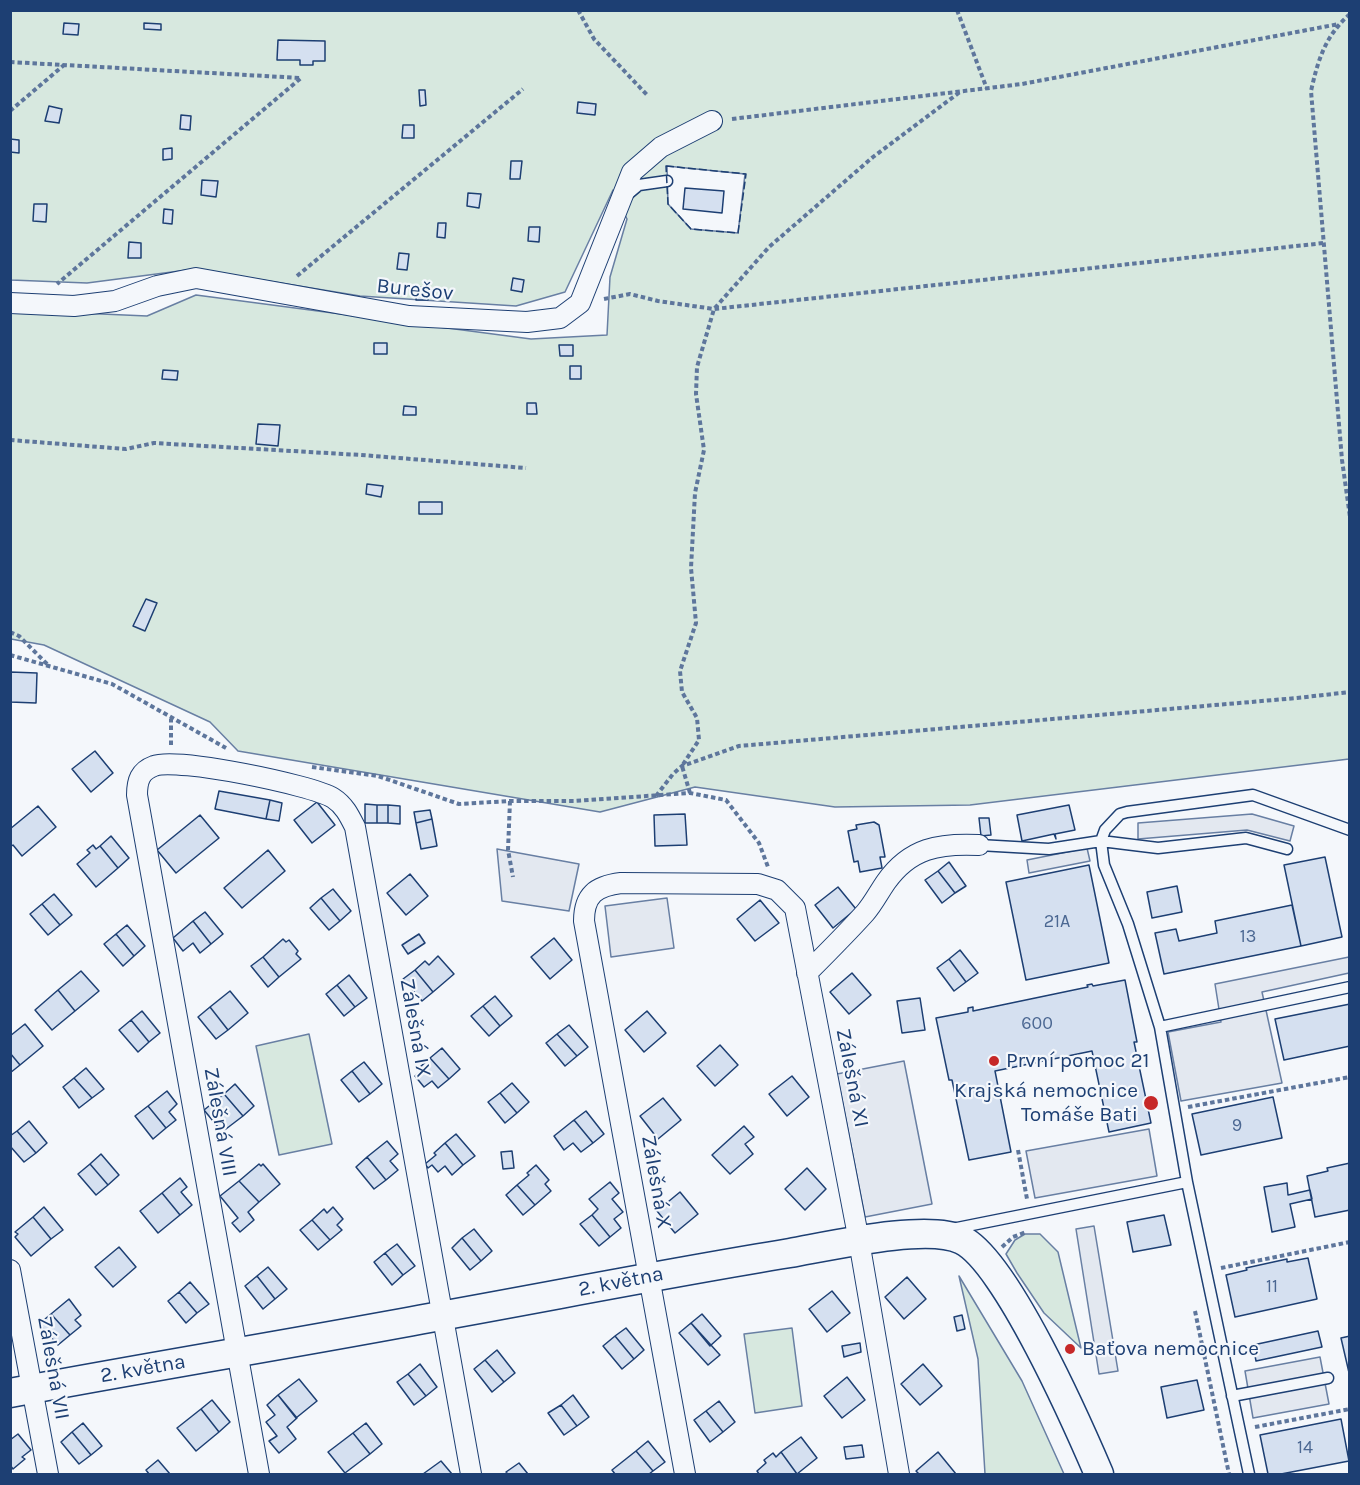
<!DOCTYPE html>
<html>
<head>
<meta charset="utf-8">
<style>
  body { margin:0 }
  #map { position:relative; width:1360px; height:1485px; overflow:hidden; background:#f4f7fb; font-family:Karla,sans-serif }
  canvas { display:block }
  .frame { position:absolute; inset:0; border:12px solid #1d3f73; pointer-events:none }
</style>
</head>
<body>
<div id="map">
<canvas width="1360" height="1485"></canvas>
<div class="frame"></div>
</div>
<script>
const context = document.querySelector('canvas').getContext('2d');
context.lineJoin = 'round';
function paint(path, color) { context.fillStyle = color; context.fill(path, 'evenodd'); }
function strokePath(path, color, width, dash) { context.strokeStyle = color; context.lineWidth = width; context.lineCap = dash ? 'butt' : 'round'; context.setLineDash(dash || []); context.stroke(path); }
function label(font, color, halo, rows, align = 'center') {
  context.font = font + ' Karla,sans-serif'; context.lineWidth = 4.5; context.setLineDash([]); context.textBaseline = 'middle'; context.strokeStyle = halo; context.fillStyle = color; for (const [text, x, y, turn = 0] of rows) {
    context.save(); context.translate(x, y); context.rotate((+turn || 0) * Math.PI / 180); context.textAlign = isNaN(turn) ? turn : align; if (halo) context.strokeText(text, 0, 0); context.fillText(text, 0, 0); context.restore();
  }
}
const green = new Path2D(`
  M 11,11 L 1349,11 L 1349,759 L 970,805 L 835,807 L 695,787 L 600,812 L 238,751 L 210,722 L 44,645 L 11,639 L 11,310 L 147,316 L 196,295 L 531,339 L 607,335 L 610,277 L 627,219 L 613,190 L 565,292 L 516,306 L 360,296 L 195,269 L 87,283 L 11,280 ZM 667,166 L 745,174 L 738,233 L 691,229 L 668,204 Z
  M 309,1034 L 332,1144 L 279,1155 L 256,1046 Z
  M 1025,1234 L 1040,1234 L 1058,1252 L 1081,1348 L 1044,1313 L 1017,1273 L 1006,1254 L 1015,1240 Z
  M 959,1276 L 1022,1381 L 1064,1474 L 985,1474 L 978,1359 Z
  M 792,1328 L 802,1406 L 755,1413 L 744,1334 Z`);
paint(green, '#d7e8df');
strokePath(green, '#687fa3', 1.5);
const parking = new Path2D(`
  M 1252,814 L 1294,826 L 1290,841 L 1247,830 L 1138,839 L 1138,823 Z
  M 1087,848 L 1090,861 L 1029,873 L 1027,860 Z
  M 497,849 L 579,864 L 569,911 L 502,901 Z
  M 667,898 L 674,948 L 611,957 L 605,906 Z
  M 1349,957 L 1349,973 L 1262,992 L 1282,1083 L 1181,1101 L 1168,1032 L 1221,1022 L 1215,984 Z
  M 904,1061 L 932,1204 L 865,1217 L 837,1074 Z
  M 1149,1129 L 1157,1176 L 1035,1198 L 1026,1151 Z
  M 1094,1226 L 1118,1371 L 1099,1374 L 1076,1229 Z
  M 1320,1357 L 1329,1404 L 1253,1418 L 1245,1371 Z`);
paint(parking, '#e3e8f0');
strokePath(parking, '#687fa3', 1.5);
const building = new Path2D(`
  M 64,23 L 79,24 L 78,35 L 63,34 Z
  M 144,23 L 161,24 L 161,30 L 144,29 Z
  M 278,40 L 325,41 L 325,61 L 313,61 L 313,65 L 300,65 L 300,60 L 277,60 Z
  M 419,90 L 425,90 L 426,105 L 420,106 Z
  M 578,102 L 596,104 L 595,115 L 577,113 Z
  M 49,106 L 62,109 L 59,123 L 45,121 Z
  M 181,115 L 191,116 L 190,130 L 180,129 Z
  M 403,125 L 414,125 L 414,138 L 402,138 Z
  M 10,139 L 19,140 L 19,153 L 10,152 Z
  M 172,148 L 172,159 L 163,160 L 163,149 Z
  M 511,161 L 522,161 L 520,179 L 510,179 Z
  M 202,180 L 218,181 L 216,197 L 201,195 Z
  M 685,188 L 724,191 L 722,213 L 683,209 Z
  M 468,193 L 481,194 L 479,208 L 467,206 Z
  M 34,204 L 47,204 L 46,222 L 33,221 Z
  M 164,209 L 173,210 L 172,224 L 163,223 Z
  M 438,223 L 446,223 L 445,238 L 437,237 Z
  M 529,227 L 540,227 L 539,242 L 528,241 Z
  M 129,242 L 141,243 L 141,258 L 128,258 Z
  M 399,253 L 409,254 L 407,270 L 397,269 Z
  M 513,278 L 524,280 L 522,292 L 511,290 Z
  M 417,287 L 428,287 L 428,300 L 416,300 Z
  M 374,343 L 387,343 L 387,354 L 374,354 Z
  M 559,345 L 573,345 L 573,356 L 560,356 Z
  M 570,366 L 581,366 L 581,379 L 570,379 Z
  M 163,370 L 178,371 L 177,380 L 162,379 Z
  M 527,403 L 536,403 L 537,414 L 527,414 Z
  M 404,406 L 416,407 L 416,415 L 403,415 Z
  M 258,424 L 280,425 L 278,446 L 256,444 Z
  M 367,484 L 383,486 L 381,497 L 366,494 Z
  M 419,502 L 442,502 L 442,514 L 419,514 Z
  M 146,599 L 157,603 L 145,631 L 133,626 Z
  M 10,672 L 37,673 L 36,703 L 10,702 Z
  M 95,751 L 113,773 L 91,792 L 72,769 Z
  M 219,791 L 270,800 L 266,819 L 215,809 Z
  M 270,800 L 282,803 L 279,821 L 266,819 Z
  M 317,802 L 335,825 L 312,843 L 294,820 Z
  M 365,804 L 377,805 L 377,823 L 365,823 Z
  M 377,805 L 388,805 L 388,823 L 377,823 Z
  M 388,805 L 400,806 L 400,824 L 388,823 Z
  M 1069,805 L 1075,830 L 1055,834 L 1056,839 L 1054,834 L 1022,841 L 1017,815 Z
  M 38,806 L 56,827 L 22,856 L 13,845 L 10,847 L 10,829 Z
  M 430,810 L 432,819 L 416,823 L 414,812 Z
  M 685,814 L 687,845 L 655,846 L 654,815 Z
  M 200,815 L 219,838 L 176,873 L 157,850 Z
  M 979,818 L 989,818 L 991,835 L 981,836 Z
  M 432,819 L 437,846 L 421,849 L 416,823 Z
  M 874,822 L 879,825 L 885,857 L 880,857 L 882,868 L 860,872 L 858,861 L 854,862 L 848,831 L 857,829 L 856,825 Z
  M 111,836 L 129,858 L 118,868 L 100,846 Z
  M 93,845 L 96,849 L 100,846 L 118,868 L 96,887 L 77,864 L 90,853 L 87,850 Z
  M 268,850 L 285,871 L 242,908 L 224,888 Z
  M 1325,857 L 1342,937 L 1301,946 L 1284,865 Z
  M 949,862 L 966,886 L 955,893 L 938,871 Z
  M 1089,865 L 1109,963 L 1026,980 L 1006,882 Z
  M 938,871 L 955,893 L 942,903 L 925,880 Z
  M 410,874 L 428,896 L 406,915 L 387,893 Z
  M 1177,886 L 1182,912 L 1152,918 L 1147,892 Z
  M 838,887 L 856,909 L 833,928 L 815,905 Z
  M 333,889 L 351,911 L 340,921 L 321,898 Z
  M 54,894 L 72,915 L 60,925 L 42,904 Z
  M 321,898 L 340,921 L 329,930 L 310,908 Z
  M 760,900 L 779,923 L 755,941 L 737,919 Z
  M 42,904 L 60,925 L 48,935 L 30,914 Z
  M 1292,905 L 1301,946 L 1164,974 L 1155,933 L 1176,929 L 1179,941 L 1217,933 L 1215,921 Z
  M 205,912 L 223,934 L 211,944 L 193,921 Z
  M 193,921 L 211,944 L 200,953 L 193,943 L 183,951 L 173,938 Z
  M 127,925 L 145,946 L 134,956 L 116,934 Z
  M 116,934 L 134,956 L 123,966 L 104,944 Z
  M 419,934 L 425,943 L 408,954 L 402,945 Z
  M 554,938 L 572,960 L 550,979 L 531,957 Z
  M 283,939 L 286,942 L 289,940 L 298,951 L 296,954 L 301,959 L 279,977 L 263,957 Z
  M 960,950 L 978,973 L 966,982 L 949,959 Z
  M 438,956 L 454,974 L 433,992 L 415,970 L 425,961 L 429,965 Z
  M 263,957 L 279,977 L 268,987 L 251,966 Z
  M 949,959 L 966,982 L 954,991 L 937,968 Z
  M 415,970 L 433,992 L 422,1001 L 403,979 Z
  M 81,971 L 99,991 L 75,1011 L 58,990 Z
  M 852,973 L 871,995 L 849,1014 L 830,992 Z
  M 349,975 L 367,998 L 355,1007 L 337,985 Z
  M 1125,980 L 1137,1042 L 1134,1042 L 1151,1123 L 1109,1132 L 1092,1051 L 995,1071 L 1011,1152 L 969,1160 L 952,1080 L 949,1080 L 936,1018 L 968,1012 L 968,1008 L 973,1007 L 973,1011 L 1088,987 L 1087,985 L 1092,984 L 1093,986 Z
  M 337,985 L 355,1007 L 344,1016 L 326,994 Z
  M 58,990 L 75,1011 L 52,1030 L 35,1010 Z
  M 230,991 L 248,1013 L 228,1030 L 210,1007 Z
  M 495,996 L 512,1016 L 500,1026 L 483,1006 Z
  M 920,998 L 925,1030 L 902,1033 L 897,1001 Z
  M 1350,1004 L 1350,1046 L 1284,1060 L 1275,1019 Z
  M 483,1006 L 500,1026 L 489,1036 L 471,1016 Z
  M 210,1007 L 228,1030 L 216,1039 L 198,1017 Z
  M 142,1011 L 160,1033 L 149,1042 L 131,1020 Z
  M 647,1011 L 666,1033 L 644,1052 L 625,1030 Z
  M 131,1020 L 149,1042 L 138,1052 L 119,1030 Z
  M 25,1024 L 43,1046 L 20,1065 L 10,1053 L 10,1036 Z
  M 569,1025 L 588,1047 L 577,1056 L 557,1034 Z
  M 557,1034 L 577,1056 L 565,1066 L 546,1043 Z
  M 720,1045 L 738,1065 L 715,1086 L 697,1066 Z
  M 442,1048 L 460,1069 L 449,1079 L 430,1058 Z
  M 10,1053 L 20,1065 L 10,1073 Z
  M 430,1058 L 449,1079 L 438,1088 L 432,1081 L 424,1087 L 415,1076 L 422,1070 L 420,1067 Z
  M 364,1062 L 382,1084 L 370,1094 L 352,1071 Z
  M 86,1068 L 104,1089 L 92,1098 L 74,1078 Z
  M 352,1071 L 370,1094 L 359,1102 L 341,1080 Z
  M 792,1076 L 809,1097 L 787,1116 L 769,1094 Z
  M 74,1078 L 92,1098 L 79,1108 L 63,1087 Z
  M 512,1083 L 529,1102 L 517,1113 L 500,1093 Z
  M 235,1084 L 254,1106 L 243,1116 L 224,1094 Z
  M 167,1091 L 177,1104 L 169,1112 L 176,1120 L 166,1128 L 148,1106 Z
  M 500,1093 L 517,1113 L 505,1123 L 488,1102 Z
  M 224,1094 L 243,1116 L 222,1132 L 204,1110 Z
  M 1273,1097 L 1282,1138 L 1201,1155 L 1192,1114 Z
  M 663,1098 L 681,1120 L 658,1139 L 640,1116 Z
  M 148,1106 L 166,1128 L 153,1139 L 135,1116 Z
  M 586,1111 L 604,1134 L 593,1143 L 574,1120 Z
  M 574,1120 L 593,1143 L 581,1152 L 573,1143 L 564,1150 L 554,1136 Z
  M 29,1121 L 47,1143 L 36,1153 L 17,1131 Z
  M 744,1126 L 754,1137 L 745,1144 L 753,1154 L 730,1174 L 712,1155 Z
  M 17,1131 L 36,1153 L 24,1162 L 10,1146 L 10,1136 Z
  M 456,1134 L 475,1156 L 463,1165 L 445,1143 Z
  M 387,1141 L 398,1154 L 390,1161 L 398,1170 L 386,1180 L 367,1157 Z
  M 445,1143 L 463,1165 L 452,1175 L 445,1166 L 438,1172 L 432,1165 L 428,1168 L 425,1164 L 436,1155 L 434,1153 Z
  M 512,1151 L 514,1168 L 503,1169 L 501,1152 Z
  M 101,1154 L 119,1175 L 108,1185 L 90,1164 Z
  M 367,1157 L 386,1180 L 374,1189 L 356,1167 Z
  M 1350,1163 L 1350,1210 L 1315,1217 L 1307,1176 L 1328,1171 L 1327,1168 Z
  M 90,1164 L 108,1185 L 96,1195 L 78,1174 Z
  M 259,1164 L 261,1166 L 263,1164 L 280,1184 L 259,1202 L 239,1181 Z
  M 536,1165 L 549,1180 L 545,1184 L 551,1191 L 535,1205 L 517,1185 L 529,1175 L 527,1173 Z
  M 807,1168 L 826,1189 L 805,1210 L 785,1189 Z
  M 180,1178 L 187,1187 L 181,1192 L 192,1205 L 180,1215 L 162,1193 Z
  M 239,1181 L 259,1202 L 248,1212 L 254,1220 L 240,1232 L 232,1223 L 238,1218 L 220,1196 Z
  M 610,1182 L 619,1193 L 612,1199 L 623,1212 L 614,1219 L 621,1228 L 610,1237 L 592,1215 L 598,1209 L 589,1199 Z
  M 1287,1183 L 1288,1195 L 1310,1190 L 1312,1199 L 1290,1204 L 1295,1227 L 1272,1232 L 1264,1187 Z
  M 517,1185 L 535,1205 L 523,1215 L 506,1195 Z
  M 680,1192 L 698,1214 L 675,1233 L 657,1211 Z
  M 162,1193 L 180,1215 L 158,1233 L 140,1211 Z
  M 44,1207 L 63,1230 L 51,1239 L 33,1217 Z
  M 333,1207 L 343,1219 L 337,1225 L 342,1230 L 330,1240 L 312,1220 L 324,1209 L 327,1213 Z
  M 592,1215 L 610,1237 L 599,1246 L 580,1224 Z
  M 1164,1215 L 1171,1245 L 1133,1252 L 1127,1222 Z
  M 33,1217 L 51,1239 L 31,1256 L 15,1237 L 18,1234 L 15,1232 Z
  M 312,1220 L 330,1240 L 318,1250 L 300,1230 Z
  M 474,1229 L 492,1251 L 481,1261 L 462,1238 Z
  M 462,1238 L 481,1261 L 470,1270 L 452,1248 Z
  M 397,1244 L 415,1266 L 403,1275 L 385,1253 Z
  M 119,1247 L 136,1267 L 113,1287 L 95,1267 Z
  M 385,1253 L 403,1275 L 392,1285 L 374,1262 Z
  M 1308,1258 L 1317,1299 L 1235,1317 L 1226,1275 L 1247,1270 L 1246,1268 L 1287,1259 L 1287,1262 Z
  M 268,1267 L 287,1289 L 275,1299 L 257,1276 Z
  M 257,1276 L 275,1299 L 263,1309 L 245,1286 Z
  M 907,1277 L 926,1299 L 904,1319 L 885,1297 Z
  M 190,1282 L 209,1304 L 197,1313 L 179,1292 Z
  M 832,1291 L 850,1313 L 827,1332 L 809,1309 Z
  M 179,1292 L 197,1313 L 186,1323 L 168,1301 Z
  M 69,1299 L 81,1315 L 75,1320 L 81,1326 L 70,1335 L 51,1314 Z
  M 51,1314 L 70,1335 L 58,1345 L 39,1324 Z
  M 702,1314 L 721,1336 L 710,1346 L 691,1323 Z
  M 962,1315 L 965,1329 L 957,1331 L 954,1317 Z
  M 691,1323 L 720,1355 L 708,1365 L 679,1333 Z
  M 626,1328 L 644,1350 L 634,1359 L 615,1336 Z
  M 1318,1331 L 1322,1347 L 1256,1361 L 1253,1345 Z
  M 615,1336 L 634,1359 L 622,1369 L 603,1346 Z
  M 1350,1336 L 1350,1377 L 1341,1338 Z
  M 860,1343 L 861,1352 L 844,1357 L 842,1346 Z
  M 497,1350 L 515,1373 L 504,1382 L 485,1360 Z
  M 485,1360 L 504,1382 L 492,1392 L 474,1369 Z
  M 420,1364 L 437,1387 L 426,1396 L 408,1374 Z
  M 923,1364 L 942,1386 L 920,1405 L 901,1384 Z
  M 408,1374 L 426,1396 L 414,1405 L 397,1382 Z
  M 847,1377 L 865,1400 L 842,1418 L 824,1396 Z
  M 299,1379 L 317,1401 L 296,1418 L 278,1395 Z
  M 1197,1380 L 1204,1410 L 1167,1418 L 1161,1387 Z
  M 278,1395 L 297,1418 L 287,1427 L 296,1439 L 279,1453 L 269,1441 L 277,1436 L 266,1422 L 275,1415 L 267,1405 Z
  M 573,1395 L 589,1417 L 577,1426 L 561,1405 Z
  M 212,1400 L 230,1422 L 219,1432 L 201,1409 Z
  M 719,1401 L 735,1422 L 723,1432 L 706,1411 Z
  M 561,1405 L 577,1426 L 564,1435 L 548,1413 Z
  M 201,1409 L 219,1432 L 196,1451 L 177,1428 Z
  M 706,1411 L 723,1432 L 710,1442 L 694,1420 Z
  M 1341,1419 L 1349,1461 L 1281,1474 L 1268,1474 L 1260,1435 Z
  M 83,1423 L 102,1446 L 91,1455 L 72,1432 Z
  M 366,1423 L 382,1444 L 370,1454 L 353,1433 Z
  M 72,1432 L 91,1455 L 79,1464 L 61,1442 Z
  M 353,1433 L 370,1454 L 345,1473 L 328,1452 Z
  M 18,1434 L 31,1450 L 22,1457 L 25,1459 L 13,1469 L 10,1465 L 10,1440 Z
  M 801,1437 L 817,1458 L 797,1474 L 781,1452 Z
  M 648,1441 L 665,1462 L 653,1471 L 636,1451 Z
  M 862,1445 L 864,1457 L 846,1459 L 844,1447 Z
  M 636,1451 L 653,1471 L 649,1474 L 615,1474 L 612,1470 Z
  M 781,1452 L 797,1474 L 759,1474 L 757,1471 L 766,1463 L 764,1460 L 773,1453 L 776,1457 Z
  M 938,1452 L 956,1474 L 919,1474 L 916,1471 Z
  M 158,1460 L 170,1474 L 149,1474 L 146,1470 Z
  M 441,1461 L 452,1474 L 423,1474 Z
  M 519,1463 L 528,1474 L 508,1474 L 506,1472 Z`);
paint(building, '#d5e0f0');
strokePath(building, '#1d3f73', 1.5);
const lane = new Path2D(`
  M 627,195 L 639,185 L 667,181
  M 979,845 L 1049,849 L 1101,841 L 1158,848 L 1246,838 L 1287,849
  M 1160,1027 L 1350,987
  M 952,1229 L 1187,1182
  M 1232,1396 L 1328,1378
  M 1249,1474 L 1187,1182 L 1160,1027 L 1128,924 L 1104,865 L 1101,841 L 1105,830 L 1120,814 L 1127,812 L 1253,795 L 1350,830`);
const street = new Path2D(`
  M 10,303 L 74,306 L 115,301 L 157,286 L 196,278 L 409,316 L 527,322 L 560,318 L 580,303 L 632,172 L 661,147 L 712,121
  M 807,973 C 827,953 847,933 865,913 C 873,904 879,892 886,882 C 910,848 939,843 979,845
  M 10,1270 L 48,1474
  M 259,1474 L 137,795 C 137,781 140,771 154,766 C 176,757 312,785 333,798 C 344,805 349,815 355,827 L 471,1474
  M 685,1474 L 584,921 C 584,895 596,886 621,883 L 758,884 L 777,890 L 795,908 L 859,1241 L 899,1474`);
const secondary = new Path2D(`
  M 10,1393 C 153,1366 297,1343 440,1316 C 557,1295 673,1272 790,1253 C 830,1246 928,1223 962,1240 C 1006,1261 1078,1425 1099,1474`);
strokePath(lane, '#1d3f73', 13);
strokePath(street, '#1d3f73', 22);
strokePath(secondary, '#1d3f73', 31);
strokePath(new Path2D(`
  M 578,10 L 594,39 L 648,96
  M 957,10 L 987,89
  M 1350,14 C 1325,36 1318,60 1311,91 L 1342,460 L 1350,517
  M 10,62 L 301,78 L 57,284
  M 10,111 L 64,65
  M 732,119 L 1022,84 L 1339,24
  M 297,276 L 523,89
  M 604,299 L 630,294 L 658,301 L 714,309 L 1324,243
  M 10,440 L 126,449 L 154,443 L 361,455 L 526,468
  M 10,632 L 19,636 L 48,665
  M 10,655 L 112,684 L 226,748
  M 171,745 L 171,719
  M 312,767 L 378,776 L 459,804 L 510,801 L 574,801 L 690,793 L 726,800 L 759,843 L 768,867
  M 690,793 L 682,766 L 699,740 L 697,718 L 682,692 L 680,671 L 696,623 L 691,568 L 695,493 L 704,450 L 696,394 L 697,367 L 714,309 L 769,247 L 873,157 L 960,92
  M 656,796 L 673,774 L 682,766 L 739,746 L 1297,698 L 1350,692
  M 510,801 L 508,850 L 513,877
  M 1188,1107 L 1350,1077
  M 1018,1150 L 1027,1199
  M 1002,1247 L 1013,1237 L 1026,1232
  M 1221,1268 L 1350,1242
  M 1195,1311 L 1229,1474
  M 1255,1427 L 1350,1409`), '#5e769c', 4, [4.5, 3]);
strokePath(lane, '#f4f7fb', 10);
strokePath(street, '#f4f7fb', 20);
strokePath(secondary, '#f4f7fb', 28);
strokePath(new Path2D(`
  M 666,166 L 746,174 L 738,233 L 691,229 L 668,204 Z`), '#1d3f73', 1.5, [8, 3]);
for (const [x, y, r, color] of [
  [994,1061,6,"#c62828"],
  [1151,1103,8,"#c62828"],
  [1070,1349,6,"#c62828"]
]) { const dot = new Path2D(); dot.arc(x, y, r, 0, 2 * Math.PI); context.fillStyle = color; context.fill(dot); strokePath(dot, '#f4f7fb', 2); }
label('18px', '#4b6792', null, [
  ["21A",1057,922],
  ["13",1248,937],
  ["600",1037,1024],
  ["9",1237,1126],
  ["11",1272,1287],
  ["14",1305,1448]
]);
label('21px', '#1d3f73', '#f4f7fb', [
  ["Burešov",415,290,6],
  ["Zálešná IX",415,1028,80],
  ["Zálešná XI",852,1078,79],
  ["Zálešná VIII",220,1122,80],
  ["Zálešná X",656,1182,80],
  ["2. května",621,1282,-11],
  ["Zálešná VII",53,1368,80],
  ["2. května",143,1369,-10]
]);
label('21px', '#1d3f73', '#f4f7fb', [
  ["První pomoc 21",1006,1061],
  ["Krajská nemocnice",1138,1091,"right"],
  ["Tomáše Bati",1138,1115,"right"],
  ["Baťova nemocnice",1082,1349]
], 'left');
</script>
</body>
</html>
